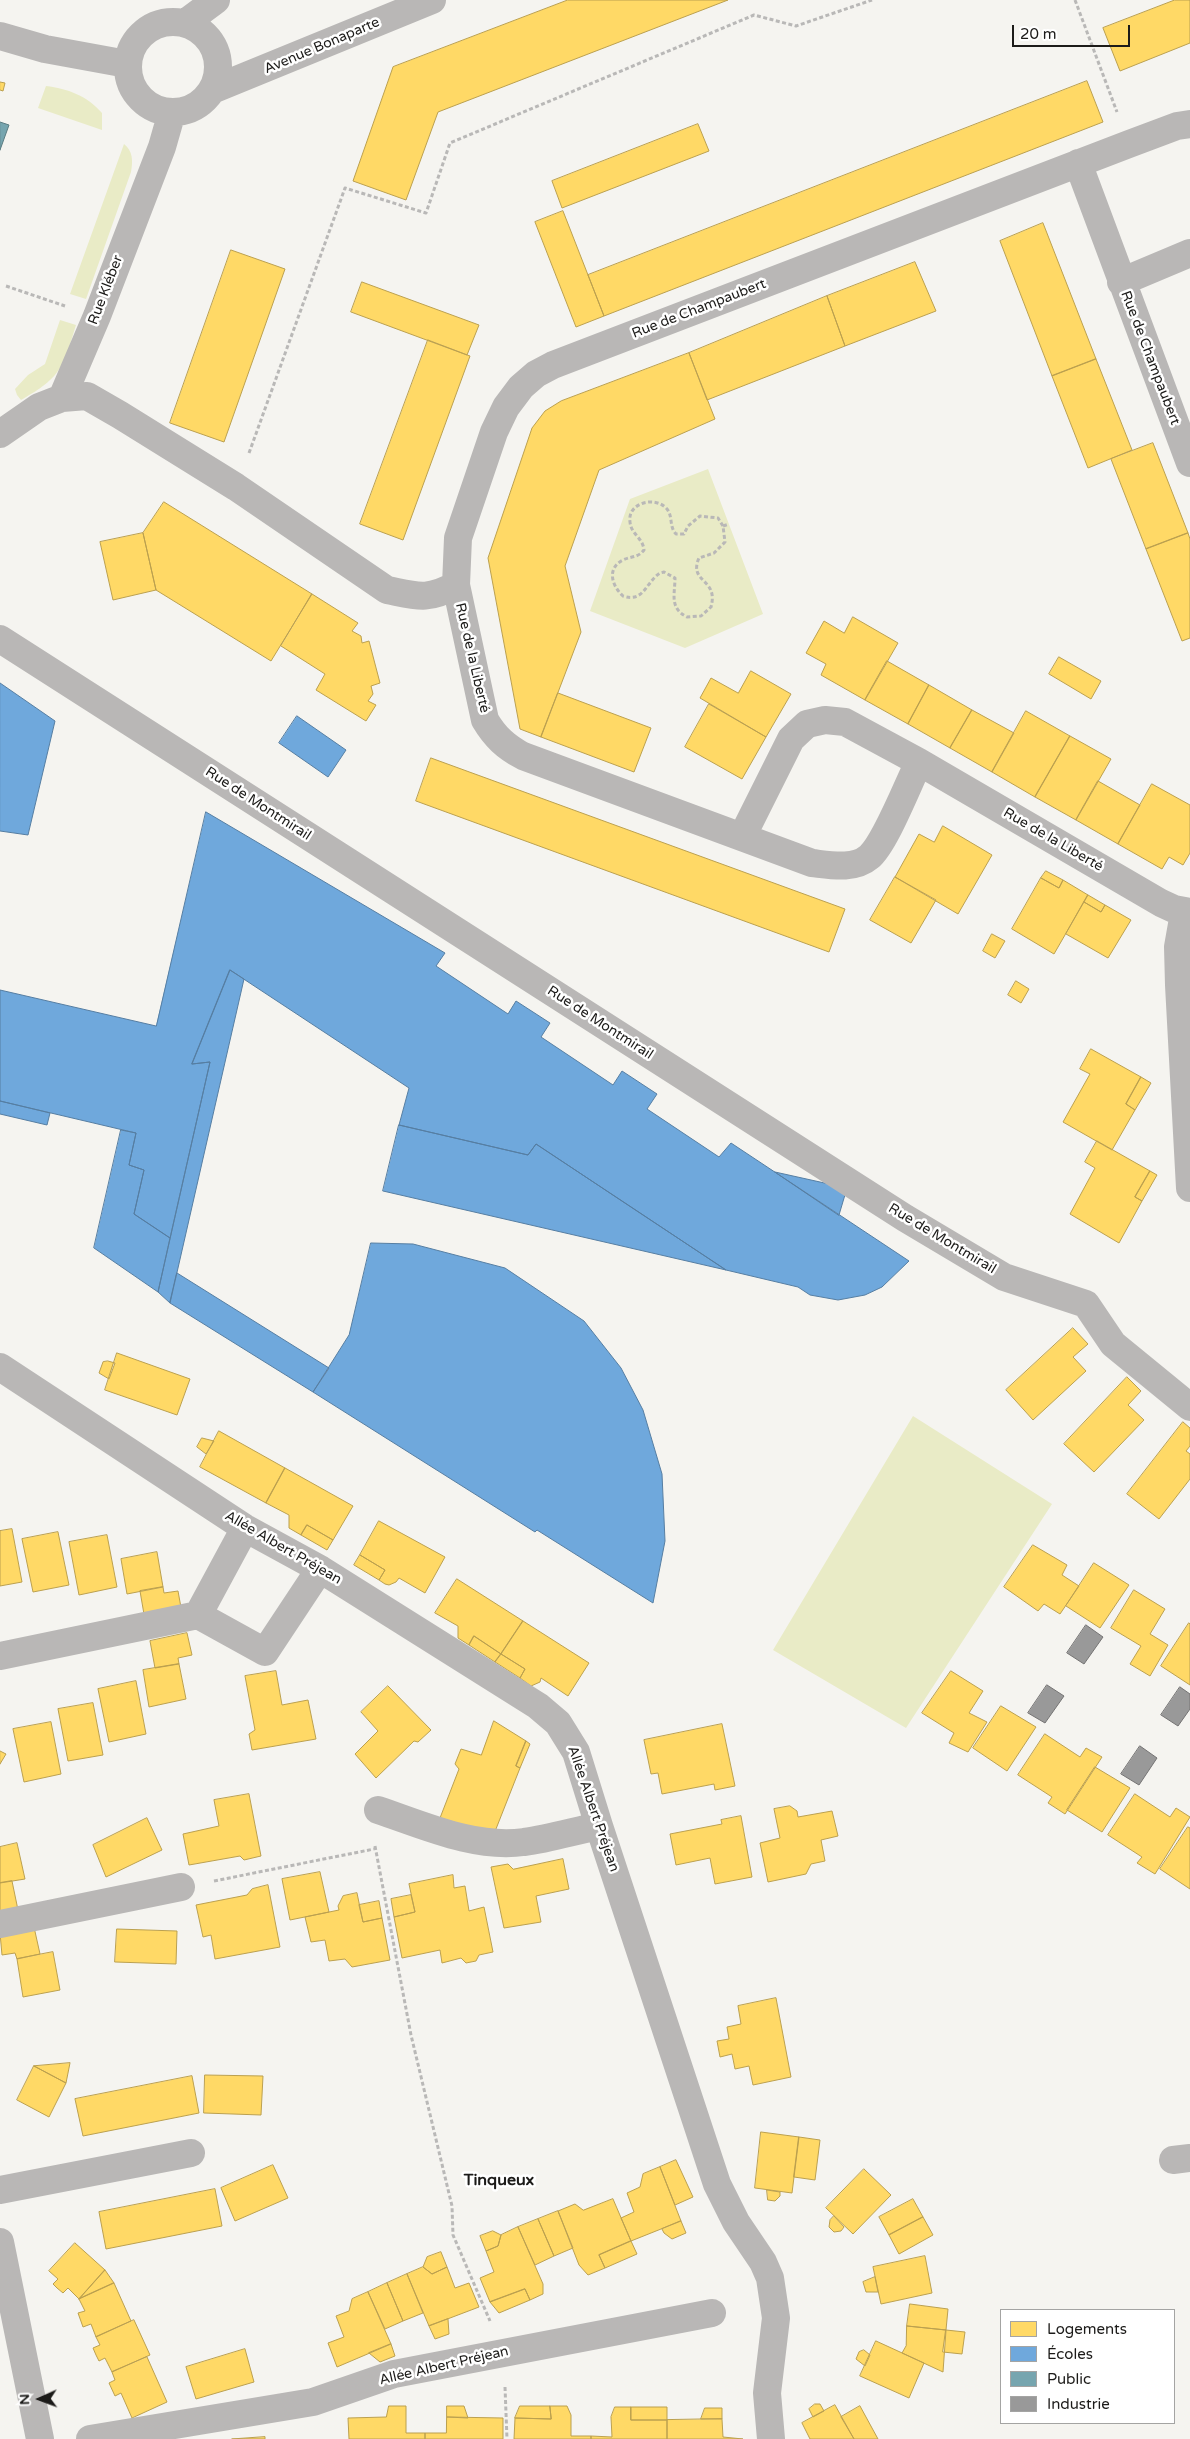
<!DOCTYPE html>
<html>
<head>
<meta charset="utf-8">
<style>
  body { margin:0 }
  #map { position:relative; width:1190px; height:2439px; overflow:hidden; background:#f5f4f0; font-family:"Varela Round",sans-serif }
  canvas { display:block }
  .legend { position:absolute; left:1000px; top:2309px; width:175px; height:115px; box-sizing:border-box; background:#fff; border:1px solid #a4a4a3; margin:0; padding:6px 9px; list-style:none; font-size:15px; color:#1c1b19 }
  .legend li { display:flex; align-items:center; gap:10px; height:25px }
  .legend b { width:25px; border:1px solid #a4a4a3 }
  .north { position:absolute; left:15px; top:2374px; width:50px; height:50px; -webkit-text-stroke:4px #fff; paint-order:stroke; rotate:268deg; font-size:14px; font-weight:700; line-height:20px; text-align:center; color:#1c1b19 }
  .north::after { content:''; display:block; margin:auto; width:18px; height:22px; background:#1c1b19; clip-path:polygon(50% 0,100% 100%,50% 72%,0 100%) }
  .scale { position:absolute; left:1012px; top:25px; width:118px; height:22px; box-sizing:border-box; border:2px solid #1c1b19; border-top:0; padding-left:6px; font-size:15px; line-height:18px; white-space:nowrap; color:#1c1b19; -webkit-text-stroke:4px #fff; paint-order:stroke }
</style>
</head>
<body>
<div id="map">
<canvas width="1190" height="2439"></canvas>
<ul class="legend">
<li><b style="height:14px;background:#ffd966"></b>Logements</li>
<li><b style="height:14px;background:#6fa8dc"></b>Écoles</li>
<li><b style="height:14px;background:#76a5af"></b>Public</li>
<li><b style="height:14px;background:#999"></b>Industrie</li>
</ul>
<div class="north">N</div>
<div class="scale">20 m</div>
</div>
<script>
const context = document.querySelector('canvas').getContext('2d');
context.lineJoin = 'round';
function paint(path, color) { context.fillStyle = color; context.fill(path, 'evenodd'); }
function strokePath(path, color, width, dash) { context.strokeStyle = color; context.lineWidth = width; context.lineCap = dash ? 'butt' : 'round'; context.setLineDash(dash || []); context.stroke(path); }
function label(font, color, halo, rows, align = 'center') {
  context.font = font + ' "Varela Round",sans-serif'; context.lineWidth = 5; context.setLineDash([]); context.textBaseline = 'middle'; context.strokeStyle = halo; context.fillStyle = color; for (const [text, x, y, turn = 0] of rows) {
    context.save(); context.translate(x, y); context.rotate((+turn || 0) * Math.PI / 180); context.textAlign = isNaN(turn) ? turn : align; if (halo) context.strokeText(text, 0, 0); context.fillText(text, 0, 0); context.restore();
  }
}
paint(new Path2D(`
  M 46,86 C 68,89 86,95 102,113 L 102,130 L 38,108 Z
  M 124,144 C 133,151 133,161 131,172 L 86,299 L 70,294 Z
  M 60,320 L 76,325 C 63,367 62,377 21,400 L 17,395 L 15,389 L 28,375 L 45,364 Z
  M 708,469 L 763,614 L 685,648 L 590,611 L 630,499 Z
  M 913,1416 L 1052,1504 L 906,1728 L 773,1650 Z`), '#e9ebc6');
const homes = new Path2D(`
  M 568,0 L 728,0 L 438,112 L 406,200 L 353,181 L 393,67 Z
  M 1175,0 L 1190,0 L 1190,43 L 1120,71 L 1103,28 Z
  M 1087,81 L 1103,122 L 604,316 L 588,275 Z
  M 0,82 L 5,83 L 3,91 L 0,90 Z
  M 698,124 L 709,151 L 562,208 L 552,181 Z
  M 563,211 L 604,316 L 576,327 L 535,222 Z
  M 1043,223 L 1096,359 L 1052,376 L 1000,241 Z
  M 231,250 L 285,269 L 224,442 L 170,423 Z
  M 915,262 L 936,311 L 845,346 L 827,296 Z
  M 362,282 L 479,325 L 467,355 L 351,312 Z
  M 827,296 L 845,346 L 707,400 L 689,353 Z
  M 428,340 L 470,356 L 403,540 L 360,524 Z
  M 689,353 L 715,419 L 599,470 L 565,566 L 581,632 L 541,737 L 520,729 L 488,558 L 532,428 L 545,411 L 561,401 Z
  M 1096,359 L 1132,450 L 1088,468 L 1052,376 Z
  M 1153,443 L 1188,533 L 1146,549 L 1111,459 Z
  M 164,502 L 312,594 L 271,661 L 156,590 L 143,533 Z
  M 143,533 L 156,590 L 113,600 L 100,542 Z
  M 1188,533 L 1190,539 L 1190,638 L 1182,641 L 1146,549 Z
  M 312,594 L 358,623 L 352,631 L 361,636 L 362,643 L 369,641 L 380,683 L 371,686 L 373,694 L 368,701 L 376,705 L 366,721 L 316,690 L 325,674 L 281,646 Z
  M 853,617 L 898,643 L 865,700 L 821,675 L 826,664 L 806,653 L 824,621 L 844,633 Z
  M 1059,657 L 1101,681 L 1091,699 L 1049,674 Z
  M 887,661 L 929,685 L 908,724 L 865,700 Z
  M 751,671 L 791,694 L 766,737 L 700,698 L 711,678 L 738,693 Z
  M 929,685 L 972,710 L 950,748 L 908,724 Z
  M 558,693 L 651,728 L 634,772 L 541,737 Z
  M 709,704 L 766,737 L 742,779 L 685,747 Z
  M 972,710 L 1014,733 L 992,772 L 950,748 Z
  M 1026,711 L 1070,736 L 1035,797 L 992,772 Z
  M 1070,736 L 1111,759 L 1076,820 L 1035,797 Z
  M 431,758 L 845,909 L 829,952 L 416,801 Z
  M 1098,781 L 1140,805 L 1118,844 L 1076,820 Z
  M 1152,784 L 1190,805 L 1190,853 L 1183,865 L 1169,857 L 1162,869 L 1118,844 Z
  M 943,826 L 992,855 L 958,914 L 895,877 L 919,834 L 934,842 Z
  M 1046,871 L 1063,880 L 1059,888 L 1041,878 Z
  M 895,877 L 936,900 L 911,943 L 870,920 Z
  M 1041,878 L 1059,888 L 1063,880 L 1088,895 L 1054,954 L 1012,929 Z
  M 1088,895 L 1105,905 L 1101,912 L 1084,902 Z
  M 1084,902 L 1101,912 L 1105,905 L 1131,920 L 1108,958 L 1066,934 Z
  M 992,934 L 1005,941 L 995,958 L 983,951 Z
  M 1016,981 L 1029,989 L 1021,1003 L 1008,995 Z
  M 1091,1049 L 1141,1077 L 1126,1104 L 1135,1110 L 1112,1150 L 1063,1122 L 1090,1074 L 1080,1069 Z
  M 1141,1077 L 1151,1083 L 1135,1110 L 1126,1104 Z
  M 1097,1141 L 1150,1171 L 1135,1197 L 1142,1201 L 1119,1243 L 1070,1214 L 1095,1168 L 1085,1162 Z
  M 1150,1171 L 1157,1175 L 1142,1201 L 1135,1197 Z
  M 1073,1328 L 1088,1344 L 1073,1357 L 1086,1371 L 1033,1420 L 1006,1390 Z
  M 117,1353 L 190,1379 L 177,1415 L 105,1390 Z
  M 108,1361 L 115,1363 L 109,1379 L 99,1373 L 103,1362 Z
  M 1127,1377 L 1141,1391 L 1128,1405 L 1144,1420 L 1094,1472 L 1064,1444 Z
  M 1183,1422 L 1190,1428 L 1190,1446 L 1186,1451 L 1190,1454 L 1190,1479 L 1159,1519 L 1127,1494 Z
  M 219,1431 L 285,1468 L 266,1503 L 200,1467 Z
  M 202,1438 L 214,1441 L 206,1454 L 197,1447 Z
  M 285,1468 L 353,1506 L 333,1540 L 307,1525 L 301,1535 L 289,1528 L 289,1515 L 266,1503 Z
  M 379,1521 L 445,1557 L 425,1593 L 399,1578 L 396,1582 L 389,1585 L 385,1584 L 379,1580 L 385,1570 L 360,1555 Z
  M 307,1525 L 333,1540 L 327,1550 L 301,1535 Z
  M 12,1529 L 22,1582 L 0,1586 L 0,1531 Z
  M 58,1532 L 69,1585 L 33,1592 L 22,1539 Z
  M 107,1535 L 117,1587 L 79,1595 L 69,1542 Z
  M 1033,1545 L 1067,1565 L 1062,1575 L 1079,1586 L 1060,1614 L 1044,1604 L 1038,1611 L 1004,1587 Z
  M 157,1552 L 163,1587 L 127,1594 L 121,1559 Z
  M 360,1555 L 385,1570 L 379,1580 L 354,1565 Z
  M 1094,1563 L 1129,1585 L 1100,1628 L 1066,1606 Z
  M 457,1579 L 523,1621 L 501,1654 L 474,1636 L 469,1645 L 458,1638 L 458,1626 L 435,1613 Z
  M 163,1587 L 164,1593 L 178,1591 L 182,1613 L 145,1620 L 140,1591 Z
  M 1134,1590 L 1165,1609 L 1150,1634 L 1168,1645 L 1150,1676 L 1130,1664 L 1141,1646 L 1111,1628 Z
  M 523,1621 L 589,1663 L 568,1696 L 541,1678 L 540,1682 L 531,1686 L 520,1678 L 525,1669 L 501,1654 Z
  M 1189,1623 L 1190,1624 L 1190,1685 L 1161,1666 Z
  M 187,1633 L 192,1655 L 178,1658 L 179,1664 L 155,1668 L 150,1641 Z
  M 474,1636 L 501,1654 L 495,1662 L 469,1645 Z
  M 501,1654 L 525,1669 L 520,1678 L 495,1662 Z
  M 179,1664 L 186,1699 L 149,1707 L 143,1670 Z
  M 276,1671 L 282,1705 L 308,1700 L 316,1739 L 252,1750 L 249,1734 L 255,1730 L 245,1676 Z
  M 951,1671 L 983,1691 L 969,1713 L 987,1722 L 968,1752 L 949,1743 L 954,1733 L 922,1713 Z
  M 136,1681 L 146,1734 L 109,1742 L 98,1689 Z
  M 388,1686 L 431,1730 L 418,1742 L 414,1741 L 376,1778 L 355,1754 L 378,1731 L 361,1712 Z
  M 93,1703 L 103,1755 L 68,1761 L 58,1709 Z
  M 1001,1706 L 1036,1727 L 1007,1771 L 973,1748 Z
  M 494,1721 L 526,1741 L 516,1766 L 520,1768 L 494,1834 L 440,1818 L 459,1769 L 455,1764 L 461,1749 L 481,1755 Z
  M 51,1722 L 61,1774 L 24,1782 L 13,1729 Z
  M 722,1724 L 735,1786 L 715,1790 L 714,1784 L 662,1794 L 658,1773 L 651,1774 L 644,1740 Z
  M 1045,1734 L 1080,1757 L 1086,1748 L 1102,1757 L 1065,1814 L 1048,1803 L 1052,1797 L 1018,1775 Z
  M 526,1741 L 530,1744 L 520,1768 L 516,1766 Z
  M 0,1751 L 6,1754 L 0,1764 Z
  M 1095,1767 L 1130,1788 L 1102,1832 L 1067,1810 Z
  M 249,1794 L 261,1856 L 244,1860 L 240,1856 L 189,1865 L 183,1834 L 219,1826 L 214,1800 Z
  M 1135,1794 L 1170,1817 L 1176,1808 L 1190,1817 L 1155,1874 L 1137,1863 L 1142,1857 L 1108,1835 Z
  M 790,1806 L 797,1811 L 798,1817 L 832,1811 L 838,1836 L 821,1840 L 825,1861 L 811,1864 L 806,1874 L 768,1882 L 760,1843 L 780,1838 L 774,1809 Z
  M 741,1816 L 752,1877 L 715,1884 L 710,1858 L 676,1865 L 670,1834 L 722,1824 L 721,1820 Z
  M 147,1818 L 162,1850 L 106,1877 L 93,1845 Z
  M 1188,1827 L 1190,1828 L 1190,1889 L 1160,1869 Z
  M 17,1843 L 25,1879 L 0,1883 L 0,1847 Z
  M 563,1859 L 569,1889 L 536,1896 L 541,1922 L 504,1928 L 491,1867 L 508,1864 L 513,1869 Z
  M 320,1872 L 329,1912 L 290,1920 L 282,1879 Z
  M 453,1875 L 454,1888 L 465,1886 L 469,1911 L 484,1907 L 493,1952 L 479,1955 L 476,1961 L 466,1963 L 461,1958 L 442,1963 L 440,1950 L 402,1958 L 394,1917 L 415,1912 L 409,1884 Z
  M 12,1881 L 18,1910 L 0,1913 L 0,1883 Z
  M 268,1885 L 280,1947 L 215,1959 L 211,1935 L 203,1937 L 196,1905 L 247,1895 L 252,1889 Z
  M 357,1893 L 363,1922 L 382,1918 L 390,1960 L 352,1967 L 345,1959 L 329,1961 L 325,1940 L 311,1942 L 305,1917 L 339,1910 L 338,1906 L 343,1896 Z
  M 411,1895 L 415,1912 L 394,1917 L 391,1899 Z
  M 379,1901 L 382,1918 L 363,1922 L 359,1905 Z
  M 34,1927 L 40,1954 L 17,1959 L 15,1953 L 2,1955 L 0,1933 Z
  M 117,1929 L 177,1931 L 176,1964 L 115,1962 Z
  M 53,1952 L 60,1990 L 23,1997 L 17,1959 Z
  M 776,1998 L 791,2077 L 753,2085 L 749,2066 L 735,2069 L 732,2054 L 720,2057 L 717,2041 L 729,2039 L 727,2027 L 741,2024 L 738,2006 Z
  M 70,2063 L 66,2083 L 34,2066 Z
  M 34,2066 L 66,2083 L 49,2117 L 17,2100 Z
  M 205,2075 L 263,2076 L 261,2115 L 204,2113 Z
  M 192,2076 L 199,2113 L 83,2136 L 75,2099 Z
  M 761,2132 L 799,2137 L 792,2193 L 755,2188 Z
  M 799,2137 L 820,2140 L 815,2180 L 794,2177 Z
  M 676,2160 L 693,2197 L 675,2205 L 660,2167 Z
  M 273,2165 L 288,2198 L 235,2221 L 221,2188 Z
  M 660,2167 L 681,2221 L 631,2241 L 621,2218 L 634,2212 L 627,2193 L 640,2187 L 643,2174 Z
  M 864,2169 L 891,2195 L 853,2234 L 826,2208 Z
  M 215,2189 L 222,2226 L 106,2249 L 99,2212 Z
  M 767,2190 L 780,2192 L 780,2196 L 775,2201 L 768,2200 Z
  M 613,2199 L 631,2241 L 599,2255 L 605,2268 L 588,2275 L 579,2265 L 558,2211 L 575,2204 L 583,2210 Z
  M 913,2199 L 923,2217 L 889,2235 L 879,2217 Z
  M 558,2211 L 573,2248 L 554,2256 L 538,2219 Z
  M 834,2216 L 844,2227 L 841,2231 L 834,2232 L 829,2227 L 830,2220 Z
  M 923,2217 L 933,2235 L 899,2254 L 889,2235 Z
  M 538,2219 L 554,2256 L 535,2265 L 518,2227 Z
  M 681,2221 L 686,2233 L 672,2239 L 664,2233 L 662,2229 Z
  M 518,2227 L 543,2284 L 543,2294 L 530,2300 L 525,2289 L 490,2302 L 480,2278 L 494,2272 L 486,2251 L 498,2246 L 501,2235 Z
  M 493,2231 L 501,2235 L 498,2246 L 486,2251 L 480,2236 Z
  M 631,2241 L 637,2254 L 605,2268 L 599,2255 Z
  M 75,2243 L 105,2270 L 79,2299 L 68,2288 L 63,2293 L 57,2288 L 53,2284 L 58,2279 L 49,2271 Z
  M 441,2252 L 447,2267 L 432,2274 L 423,2267 L 427,2257 Z
  M 925,2256 L 932,2293 L 881,2304 L 873,2267 Z
  M 423,2267 L 432,2274 L 447,2267 L 455,2288 L 469,2283 L 479,2307 L 429,2326 L 407,2274 Z
  M 105,2270 L 114,2283 L 79,2299 Z
  M 407,2274 L 423,2313 L 403,2321 L 387,2283 Z
  M 875,2277 L 878,2292 L 866,2292 L 863,2282 Z
  M 114,2283 L 131,2321 L 96,2337 L 91,2324 L 83,2327 L 78,2313 L 85,2311 L 79,2299 Z
  M 387,2283 L 403,2321 L 385,2329 L 368,2292 Z
  M 525,2289 L 530,2300 L 499,2313 L 490,2302 Z
  M 368,2292 L 391,2344 L 337,2367 L 328,2343 L 344,2337 L 336,2316 L 349,2311 L 352,2299 Z
  M 910,2304 L 948,2309 L 946,2330 L 907,2326 Z
  M 448,2319 L 449,2334 L 435,2339 L 429,2326 Z
  M 134,2320 L 150,2355 L 112,2372 L 105,2358 L 99,2361 L 96,2355 L 93,2348 L 100,2345 L 96,2337 Z
  M 907,2326 L 946,2330 L 943,2372 L 902,2353 L 906,2346 Z
  M 946,2330 L 965,2332 L 962,2354 L 943,2352 Z
  M 876,2341 L 924,2363 L 909,2398 L 860,2376 Z
  M 391,2344 L 395,2356 L 380,2362 L 369,2353 Z
  M 245,2349 L 254,2382 L 196,2399 L 186,2367 Z
  M 864,2350 L 870,2355 L 865,2366 L 856,2359 L 859,2352 Z
  M 147,2357 L 167,2402 L 132,2418 L 121,2393 L 115,2396 L 109,2383 L 115,2380 L 112,2372 Z
  M 815,2404 L 820,2404 L 824,2411 L 813,2417 L 809,2409 Z
  M 835,2405 L 854,2439 L 810,2439 L 802,2423 Z
  M 389,2406 L 406,2406 L 406,2433 L 425,2433 L 425,2439 L 349,2439 L 348,2418 L 386,2417 Z
  M 447,2406 L 464,2406 L 468,2418 L 447,2417 Z
  M 520,2406 L 550,2406 L 551,2419 L 515,2418 Z
  M 550,2406 L 567,2406 L 571,2415 L 571,2436 L 591,2436 L 591,2439 L 514,2439 L 515,2418 L 551,2419 Z
  M 860,2406 L 878,2439 L 854,2439 L 841,2417 Z
  M 615,2407 L 631,2407 L 631,2420 L 667,2420 L 667,2439 L 591,2439 L 591,2436 L 612,2437 L 611,2417 Z
  M 631,2407 L 667,2407 L 667,2420 L 631,2420 Z
  M 705,2408 L 722,2408 L 722,2419 L 701,2419 Z
  M 447,2417 L 503,2418 L 503,2439 L 425,2439 L 425,2433 L 446,2433 Z
  M 722,2419 L 723,2437 L 743,2439 L 667,2439 L 667,2420 Z
  M 265,2437 L 265,2439 L 232,2439 Z`);
paint(homes, '#ffd966');
strokePath(homes, '#bba04f', 1);
const schools = new Path2D(`
  M 0,683 L 55,721 L 28,835 L 0,831 Z
  M 297,716 L 346,750 L 328,777 L 279,743 Z
  M 206,812 L 445,953 L 436,966 L 508,1014 L 516,1001 L 550,1023 L 541,1037 L 613,1085 L 622,1071 L 657,1094 L 647,1109 L 719,1157 L 731,1143 L 909,1261 L 882,1287 L 865,1295 L 838,1300 L 810,1295 L 798,1287 L 726,1270 L 536,1144 L 528,1155 L 399,1125 L 409,1088 L 230,970 L 192,1064 L 210,1062 L 170,1238 L 134,1214 L 144,1170 L 129,1165 L 136,1133 L 0,1101 L 0,990 L 156,1026 Z
  M 230,970 L 244,979 L 170,1303 L 158,1292 L 210,1062 L 192,1064 Z
  M 0,1101 L 50,1113 L 47,1125 L 0,1114 Z
  M 399,1125 L 528,1155 L 536,1144 L 726,1270 L 383,1191 Z
  M 121,1130 L 136,1133 L 129,1165 L 144,1170 L 134,1214 L 170,1238 L 158,1292 L 94,1248 Z
  M 775,1172 L 847,1188 L 839,1215 Z
  M 371,1243 L 413,1244 L 505,1268 L 584,1321 L 621,1368 L 643,1410 L 662,1474 L 665,1541 L 653,1603 L 537,1530 L 535,1532 L 313,1392 L 349,1335 Z
  M 177,1273 L 329,1368 L 313,1392 L 170,1303 Z`);
paint(schools, '#6fa8dc');
strokePath(schools, '#567ea2', 1);
const public = new Path2D(`
  M 0,122 L 9,125 L 0,150 Z`);
paint(public, '#76a5af');
strokePath(public, '#5b7c82', 1);
const industry = new Path2D(`
  M 1086,1625 L 1103,1637 L 1084,1664 L 1067,1653 Z
  M 1047,1685 L 1064,1696 L 1045,1723 L 1028,1713 Z
  M 1180,1687 L 1190,1694 L 1190,1709 L 1178,1726 L 1161,1715 Z
  M 1140,1746 L 1157,1758 L 1139,1785 L 1121,1774 Z`);
paint(industry, '#999');
strokePath(industry, '#747373', 1);
strokePath(new Path2D(`
  M 1075,0 L 1117,112
  M 6,286 L 65,306
  M 249,453 L 345,188 L 426,213 L 450,143 L 754,15 L 796,26 L 872,0
  M 723,526 L 718,518 L 700,516 L 688,526 L 684,534 L 676,534 C 669,527 673,516 667,509 C 655,495 627,503 630,522 C 631,534 643,538 644,550 C 638,558 631,556 623,560 C 607,568 611,585 623,596 C 644,603 646,582 660,573 L 664,572 L 675,578 C 675,594 669,608 687,617 L 701,616 L 711,607 C 719,578 688,583 699,558 L 714,553 L 725,542 L 723,526 L 729,524
  M 375,1846 L 411,2035 L 452,2206 L 453,2235 L 490,2321
  M 214,1881 L 374,1849
  M 505,2387 L 507,2439`), '#b9b8b7', 3, [4, 2.5]);
strokePath(new Path2D(`
  M128 67a45 45 0 1 1 90 0a45 45 0 1 1-90 0Z
  M 185,23 L 216,0
  M 0,36 L 45,49 L 127,64
  M 212,90 L 432,0
  M 1078,163 L 1190,463
  M 1121,282 L 1190,253
  M 62,398 L 87,396 L 120,415 L 236,487 L 387,590 C 417,596 427,601 456,585
  M 0,434 L 39,407 L 62,398 L 97,316 L 162,147 L 172,112
  M 0,639 L 905,1218 L 1004,1277 L 1086,1304 L 1113,1344 L 1190,1407
  M 919,762 C 908,784 885,844 869,857 C 854,870 830,865 812,863 L 523,756 C 506,747 495,737 485,720 L 456,585 L 458,538 L 494,432 L 506,407 L 521,387 L 536,374 L 553,365 L 1129,144 L 1177,126 L 1190,124
  M 742,837 L 791,739 L 807,724 L 825,720 L 845,722 L 919,762 L 1161,903 L 1174,909 L 1190,912
  M 1184,913 L 1178,947 L 1179,985 L 1190,1188
  M 0,1367 L 245,1528 L 320,1569 L 538,1706 L 558,1723 L 576,1752 L 599,1826 L 717,2184 L 736,2222 L 763,2262 L 770,2278 L 776,2318 L 767,2393 L 771,2439
  M 245,1528 L 198,1615 L 265,1652 L 320,1569
  M 0,1656 L 198,1615
  M 378,1810 C 423,1825 475,1849 524,1842 C 549,1839 574,1831 599,1826
  M 0,1924 L 181,1887
  M 1173,2160 L 1190,2158
  M 0,2190 L 191,2153
  M 0,2242 L 40,2439
  M 90,2439 L 313,2402 L 394,2374 L 712,2313`), '#b9b7b6', 28);
label('14px', '#1c1b19', '#fff', [
  ["Avenue Bonaparte",322,46,-23],
  ["Rue Kléber",106,290,-69],
  ["Rue de Champaubert",699,309,-21],
  ["Rue de Champaubert",1150,358,69],
  ["Rue de la Liberté",472,658,77],
  ["Rue de Montmirail",258,804,33],
  ["Rue de la Liberté",1053,840,30],
  ["Rue de Montmirail",600,1023,33],
  ["Rue de Montmirail",942,1239,31],
  ["Allée Albert Préjean",283,1548,30],
  ["Allée Albert Préjean",593,1809,71],
  ["Allée Albert Préjean",444,2366,-13]
]);
label('bold 16px', '#1c1b19', '#fff', [
  ["Tinqueux",499,2181]
]);
</script>
</body>
</html>
